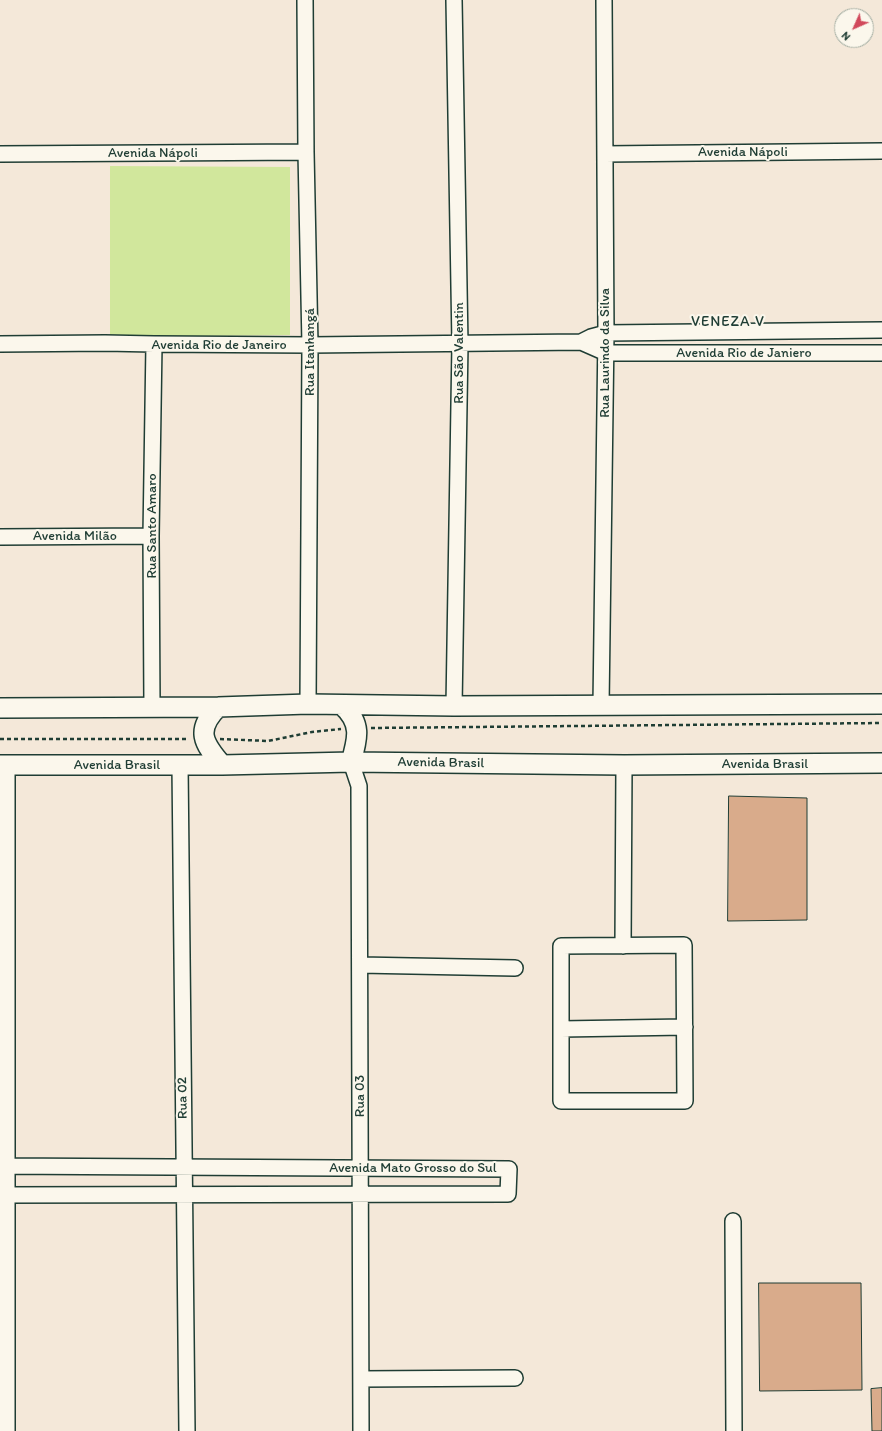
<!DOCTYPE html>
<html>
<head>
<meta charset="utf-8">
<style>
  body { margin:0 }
  #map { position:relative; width:882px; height:1431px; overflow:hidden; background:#f4e8d9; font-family:Itim,sans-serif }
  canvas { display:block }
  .north { position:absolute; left:834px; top:8px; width:40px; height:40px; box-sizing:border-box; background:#fbf7ec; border:1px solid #a3ada2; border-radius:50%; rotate:225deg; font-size:11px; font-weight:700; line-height:16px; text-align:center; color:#1f3d34 }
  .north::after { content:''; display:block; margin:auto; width:14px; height:18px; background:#d1495b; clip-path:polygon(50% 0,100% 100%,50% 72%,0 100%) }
</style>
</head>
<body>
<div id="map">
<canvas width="882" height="1431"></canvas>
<div class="north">N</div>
</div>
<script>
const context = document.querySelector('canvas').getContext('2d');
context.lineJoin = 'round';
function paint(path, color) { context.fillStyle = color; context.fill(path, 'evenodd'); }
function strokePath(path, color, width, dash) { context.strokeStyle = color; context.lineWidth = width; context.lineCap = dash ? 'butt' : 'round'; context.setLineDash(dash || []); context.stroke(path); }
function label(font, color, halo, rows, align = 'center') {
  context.font = font + ' Itim,sans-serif'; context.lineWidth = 4; context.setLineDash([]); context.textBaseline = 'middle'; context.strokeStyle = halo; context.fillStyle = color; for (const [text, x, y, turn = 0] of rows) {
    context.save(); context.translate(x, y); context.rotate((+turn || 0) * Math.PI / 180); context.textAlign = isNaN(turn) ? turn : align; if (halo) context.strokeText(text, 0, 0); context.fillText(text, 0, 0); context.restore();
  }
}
paint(new Path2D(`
  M 110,166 L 290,167 L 290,335 L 110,337 Z`), '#d1e79c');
const building = new Path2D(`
  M 729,796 L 807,798 L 807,920 L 728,921 Z
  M 759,1283 L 861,1283 L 862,1390 L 760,1391 Z
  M 882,1388 L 882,1431 L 872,1431 L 871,1389 Z`);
paint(building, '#d9ab8b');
strokePath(building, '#1f3d34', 1);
const minor = new Path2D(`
  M 305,0 L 306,152 L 310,345 L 308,704
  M 0,154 L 306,152
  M 605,154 L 882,151
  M 581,342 L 591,337 L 606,333 L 882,330
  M 0,344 L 105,343 L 154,344 L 310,345 L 581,342 L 606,353 L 882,353
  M 0,537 L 151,536
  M 601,705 L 606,333 L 604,0
  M 454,706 L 460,344 L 454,0
  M 152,707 L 151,536 L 154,344
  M 351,762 L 359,786 L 361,1431
  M 180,765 L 187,1431
  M 684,945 L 685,1101 L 561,1101 L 561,946 Z
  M 623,946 L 624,765
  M 360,965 L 515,968
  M 561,1029 L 685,1027
  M 0,1166 L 509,1169 L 508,1194 L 0,1195
  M 733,1221 L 734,1431
  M 361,1379 L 515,1378
  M 7,1431 L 7,765`);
const major = new Path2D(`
  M 342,705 C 362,723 358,738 351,762
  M 218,707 C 195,730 203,743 222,765
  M 0,708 L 218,707 L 308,704 L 454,706 L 882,704
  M 0,765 L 222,765 L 351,762 L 624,765 L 882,763`);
strokePath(minor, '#1f3d34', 18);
strokePath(major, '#1f3d34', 22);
strokePath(new Path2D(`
  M 371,728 L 882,723
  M 0,739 L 189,739
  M 220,739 L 268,741 L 312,732 L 341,729`), '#1f3d34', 2.5, [4, 3]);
strokePath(minor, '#fbf7ec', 15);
strokePath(major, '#fbf7ec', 19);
label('14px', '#1f3d34', '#fbf7ec', [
  ["Avenida Nápoli",743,152],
  ["Avenida Nápoli",153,153],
  ["Avenida Rio de Janeiro",219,345],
  ["Rua Itanhangá",310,352,-90],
  ["Rua São Valentin",459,353,-90],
  ["Rua Laurindo da Silva",605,353,-90],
  ["Avenida Rio de Janiero",744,353],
  ["Rua Santo Amaro",152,526,-90],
  ["Avenida Milão",75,536],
  ["Avenida Brasil",441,763,1],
  ["Avenida Brasil",765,764],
  ["Avenida Brasil",117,765],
  ["Rua 03",360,1096,-90],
  ["Rua 02",183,1098,-91],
  ["Avenida Mato Grosso do Sul",413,1168]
]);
context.letterSpacing = '1px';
label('15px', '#1f3d34', '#fbf7ec', [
  ["VENEZA V",728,322]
]);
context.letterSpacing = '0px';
</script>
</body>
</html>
